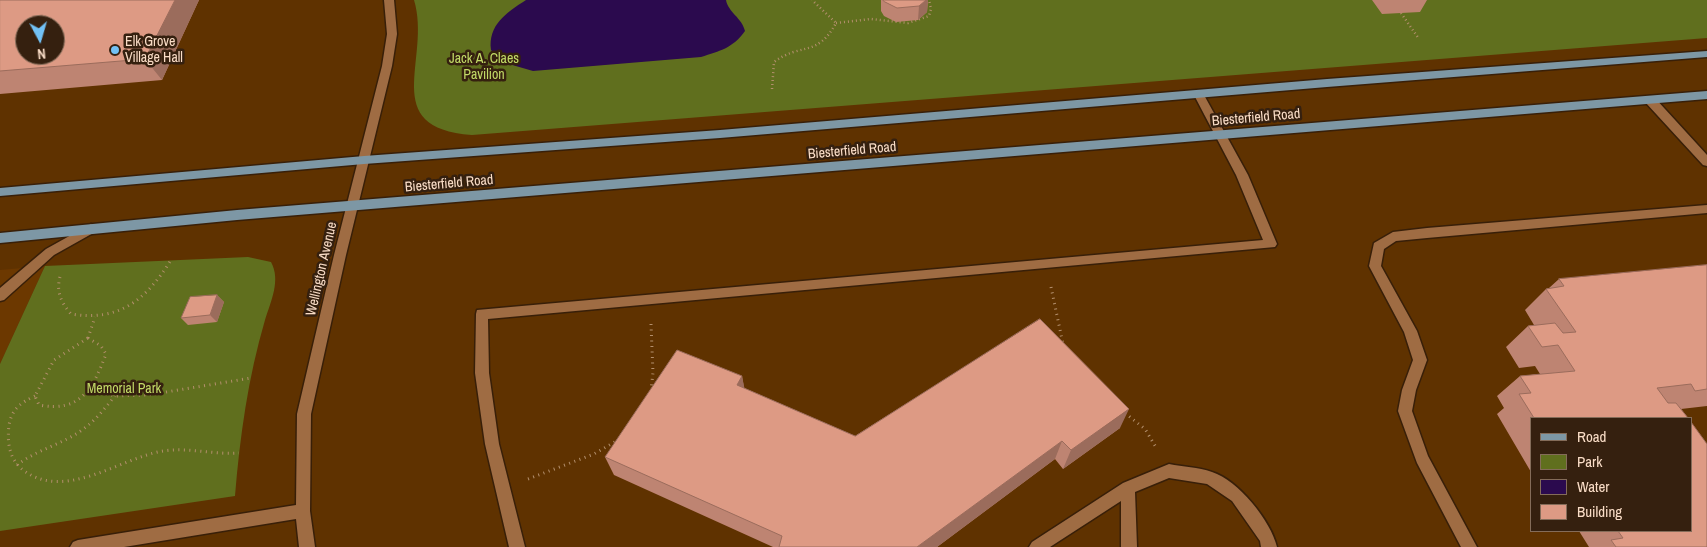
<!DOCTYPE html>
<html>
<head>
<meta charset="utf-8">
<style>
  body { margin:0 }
  #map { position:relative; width:1707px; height:547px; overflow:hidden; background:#5f3200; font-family:"Archivo Narrow",sans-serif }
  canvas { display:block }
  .legend { position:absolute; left:1530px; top:417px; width:162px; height:115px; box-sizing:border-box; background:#35200f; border:1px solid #846c59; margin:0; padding:6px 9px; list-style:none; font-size:15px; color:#faddc7 }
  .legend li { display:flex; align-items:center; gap:10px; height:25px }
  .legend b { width:25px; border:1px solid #846c59 }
  .north { position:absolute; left:15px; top:15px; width:50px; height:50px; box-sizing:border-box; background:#35200f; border:1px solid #846c59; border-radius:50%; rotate:174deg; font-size:14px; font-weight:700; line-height:20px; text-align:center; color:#faddc7 }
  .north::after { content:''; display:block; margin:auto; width:18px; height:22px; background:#72c1f5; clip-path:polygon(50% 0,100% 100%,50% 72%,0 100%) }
</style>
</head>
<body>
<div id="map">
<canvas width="1707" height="547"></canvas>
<ul class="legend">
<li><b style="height:6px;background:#7d97a5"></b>Road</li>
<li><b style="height:14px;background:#606f1e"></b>Park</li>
<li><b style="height:14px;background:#2b0a4e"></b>Water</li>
<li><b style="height:14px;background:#dd9a84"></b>Building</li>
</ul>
<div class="north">N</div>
</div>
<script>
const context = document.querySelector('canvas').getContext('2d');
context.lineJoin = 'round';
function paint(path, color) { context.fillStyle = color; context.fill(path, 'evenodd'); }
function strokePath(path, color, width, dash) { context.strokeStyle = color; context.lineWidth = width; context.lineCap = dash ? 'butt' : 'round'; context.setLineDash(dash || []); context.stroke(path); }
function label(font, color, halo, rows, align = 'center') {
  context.font = font + ' "Archivo Narrow",sans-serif'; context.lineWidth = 5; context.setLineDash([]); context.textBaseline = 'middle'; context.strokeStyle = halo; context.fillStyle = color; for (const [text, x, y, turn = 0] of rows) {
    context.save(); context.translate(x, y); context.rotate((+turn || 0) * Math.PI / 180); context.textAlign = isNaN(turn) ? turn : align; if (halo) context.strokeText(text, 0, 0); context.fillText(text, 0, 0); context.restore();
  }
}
paint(new Path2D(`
  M 45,266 L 0,364 L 0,270 Z`), '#6c3800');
paint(new Path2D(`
  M 414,0 L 1707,0 L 1707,38 L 472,135 C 377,128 432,59 414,0 Z
  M 248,257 L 271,262 C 281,280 271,301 265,320 C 248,378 240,436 235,496 L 0,531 L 0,364 L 45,266 Z`), '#606f1e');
paint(new Path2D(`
  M 526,0 L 726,0 C 728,12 742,18 745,31 C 733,48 720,51 701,57 L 533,71 L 502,62 L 491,50 C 488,25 506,13 526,0 Z`), '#2b0a4e');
const minor = new Path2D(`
  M 384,0 L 394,0 L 397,34 L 392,66 L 346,255 L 311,414 L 310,511 L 315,547 L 299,547 L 296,519 L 124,547 L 70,547 L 73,542 L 78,540 L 296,505 L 297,414 L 334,255 L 382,66 L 387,34 Z
  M 1199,91 L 1204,95 L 1248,175 L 1277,244 L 1275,247 L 488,319 L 489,373 L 499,444 L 525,547 L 509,547 L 485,444 L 475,373 L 476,314 L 477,310 L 1263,240 L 1236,175 L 1194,95 Z
  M 1650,96 L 1654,97 L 1707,155 L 1707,166 L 1703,165 L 1646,103 L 1645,100 L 1646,97 Z
  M 1707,205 L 1707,213 L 1427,238 L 1396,241 L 1384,249 L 1381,266 L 1417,331 L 1427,360 L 1416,390 L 1412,411 L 1428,456 L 1477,547 L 1461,547 L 1417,463 L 1398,411 L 1402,390 L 1413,360 L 1404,332 L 1369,266 L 1374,243 L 1393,232 L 1427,228 Z
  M 91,224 L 97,229 L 95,232 L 54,255 L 4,300 L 0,301 L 0,288 L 46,249 Z
  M 1169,464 C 1183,467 1198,467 1212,472 C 1238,480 1271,521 1277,547 L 1261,547 L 1260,541 L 1232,501 L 1207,484 L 1169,478 L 1135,492 L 1137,547 L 1121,547 L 1121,501 L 1050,547 L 1029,547 L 1032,542 L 1123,483 Z`);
const major = new Path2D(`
  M 1707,51 L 1707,57 L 1327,87 L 720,138 L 364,164 L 0,196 L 0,188 L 364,156 L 720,130 L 1327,79 Z
  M 1707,91 L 1707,99 L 237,220 L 0,243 L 0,233 L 237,210 Z`);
strokePath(minor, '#381f08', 3);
strokePath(major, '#381f08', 3);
strokePath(new Path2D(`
  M 1401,13 L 1419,39
  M 836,23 L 871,19 L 908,23 L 929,16 L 931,9 L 929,0
  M 772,89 L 774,62 C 801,42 817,58 836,23 L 812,0`), '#b38f6c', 2.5, [1, 3]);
strokePath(new Path2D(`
  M 60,277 C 56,292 61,302 71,314 C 119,322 146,300 171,260
  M 1051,287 L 1063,344
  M 651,324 L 653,373 L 651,390
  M 88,338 L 101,346 L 106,354 C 93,389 80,413 39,405 L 35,396 L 54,360 Z
  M 88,338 L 95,317
  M 90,390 L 115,396 L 148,395 L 251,378
  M 35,396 C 20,403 12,409 9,425 C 7,442 9,459 23,470 C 65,502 120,458 163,451 C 188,447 214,455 239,453
  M 1125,413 L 1145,429 L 1157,449
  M 17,465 C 38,449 63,444 82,430 C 96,420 105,408 115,396
  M 528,479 L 594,454 L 618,440`), '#b38f6c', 3, [1, 4.5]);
paint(minor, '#9f6c43');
paint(major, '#7d97a5');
paint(new Path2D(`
  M 0,0 L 199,0 L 162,80 L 0,94 Z
  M 881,0 L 928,0 L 927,12 L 918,20 L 896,22 L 884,16 L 881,11 Z
  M 1372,0 L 1427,0 L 1420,12 L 1382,14 Z
  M 1707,265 L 1707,406 L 1681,409 L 1688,418 L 1531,418 L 1531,472 L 1497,414 L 1504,408 L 1497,396 L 1520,376 L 1540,374 L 1535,366 L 1519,368 L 1506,347 L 1528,326 L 1534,325 L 1525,310 L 1546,289 L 1549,288 L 1559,279 Z
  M 217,295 L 224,302 L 217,322 L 188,325 L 181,318 Z
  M 742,376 L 744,388 L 855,436 L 1120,428 L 1063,469 L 1055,459 L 937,547 L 773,547 L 614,475 L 605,457 Z
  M 1579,531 L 1691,531 L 1707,547 L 1589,547 Z`), '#be8472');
paint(new Path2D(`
  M 175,0 L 199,0 L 162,80 L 145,59 Z
  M 926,0 L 928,0 L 927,12 L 918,20 L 919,6 Z
  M 217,295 L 224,302 L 217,322 L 210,315 Z
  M 742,376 L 746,396 L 737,385 Z
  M 1129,409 L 1120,428 L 1063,469 L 1071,450 Z
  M 1062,441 L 1055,459 L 937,547 L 917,547 Z`), '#9b6c5c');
const building = new Path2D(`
  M 0,0 L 175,0 L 145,59 L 0,71 ZM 25,25 L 55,25 L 55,55 L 25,55 Z
  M 883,0 L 926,0 L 919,6 L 897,8 L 885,2 Z
  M 1707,265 L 1707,389 L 1695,391 L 1691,384 L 1657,388 L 1668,403 L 1676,403 L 1688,418 L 1534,418 L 1519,394 L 1531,393 L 1520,376 L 1575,371 L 1558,345 L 1542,347 L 1528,326 L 1555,323 L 1563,333 L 1576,332 L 1546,289 L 1564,286 L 1559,279 Z
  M 217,295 L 210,315 L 181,318 L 190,297 Z
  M 1040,319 L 1129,409 L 1071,450 L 1062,441 L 917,547 L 779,547 L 782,536 L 605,457 L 677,350 L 742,376 L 737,385 L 855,436 Z
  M 1691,422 L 1707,444 L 1707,547 L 1616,547 L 1611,540 L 1623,538 L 1618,531 L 1691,531 Z`);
paint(building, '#dd9a84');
strokePath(building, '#9b6c5c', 1);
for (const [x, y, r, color] of [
  [115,50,5,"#72c1f5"]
]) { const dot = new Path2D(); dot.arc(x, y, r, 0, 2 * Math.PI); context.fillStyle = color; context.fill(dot); strokePath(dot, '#35200f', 2); }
label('14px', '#faddc7', '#35200f', [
  ["Elk Grove",125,42],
  ["Village Hall",125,58]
], 'left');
label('14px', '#c2da67', '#35200f', [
  ["Jack A. Claes",484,59],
  ["Pavilion",484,75],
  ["Memorial Park",124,389]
]);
label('14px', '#faddc7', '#35200f', [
  ["Biesterfield Road",1256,118,-5],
  ["Biesterfield Road",852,151,-5],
  ["Biesterfield Road",449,184,-5],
  ["Wellington Avenue",322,269,-77]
]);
</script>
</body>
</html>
